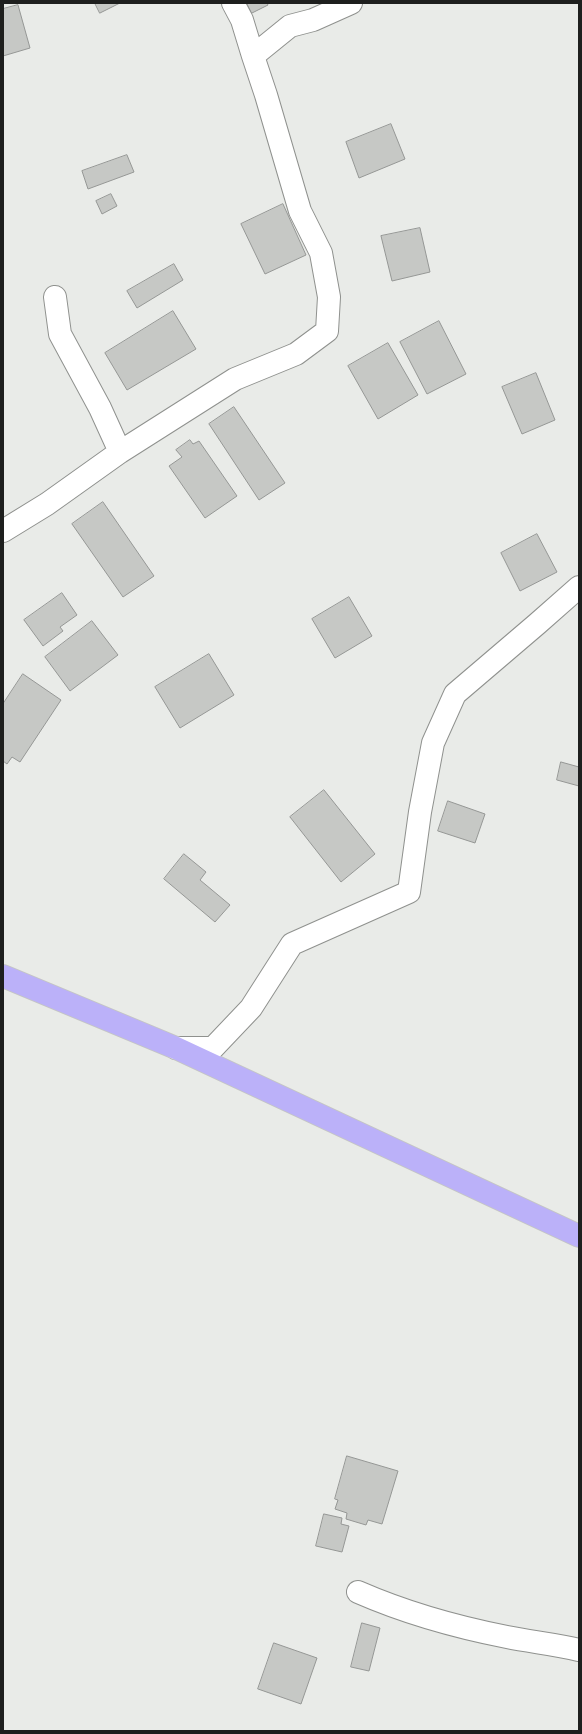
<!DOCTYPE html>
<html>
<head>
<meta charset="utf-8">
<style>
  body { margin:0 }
  #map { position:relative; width:582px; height:1734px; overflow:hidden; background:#e9ebe8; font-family:Commissioner,sans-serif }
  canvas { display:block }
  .frame { position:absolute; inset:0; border:4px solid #1e1f1e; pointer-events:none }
</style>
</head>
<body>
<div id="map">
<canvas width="582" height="1734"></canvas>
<div class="frame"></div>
</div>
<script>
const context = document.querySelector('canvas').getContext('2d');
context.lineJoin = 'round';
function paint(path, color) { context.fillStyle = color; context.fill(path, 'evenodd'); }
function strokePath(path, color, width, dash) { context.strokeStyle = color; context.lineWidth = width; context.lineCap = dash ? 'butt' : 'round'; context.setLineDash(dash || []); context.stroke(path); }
const building = new Path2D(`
  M 95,3 L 120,3 L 100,13 Z
  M 247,3 L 267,3 L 268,5 L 252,13 Z
  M 18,5 L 30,48 L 3,56 L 3,9 Z
  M 391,124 L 405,159 L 359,178 L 346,142 Z
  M 127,155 L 134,172 L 88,189 L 82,171 Z
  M 111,194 L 117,206 L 102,214 L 96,201 Z
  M 283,204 L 306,255 L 265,274 L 241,224 Z
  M 420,228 L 430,272 L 392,281 L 381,236 Z
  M 174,264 L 183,280 L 137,308 L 127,291 Z
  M 173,311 L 196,349 L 127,390 L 105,353 Z
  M 439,321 L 466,374 L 427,394 L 400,342 Z
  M 388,343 L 418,395 L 378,419 L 348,366 Z
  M 536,373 L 555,420 L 522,434 L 502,387 Z
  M 234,407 L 285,483 L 259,500 L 209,424 Z
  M 190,440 L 193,444 L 199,441 L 237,496 L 205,518 L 169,466 L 182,457 L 176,450 Z
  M 103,502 L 154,576 L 123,597 L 72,524 Z
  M 537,534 L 557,572 L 520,591 L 501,553 Z
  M 62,593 L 77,615 L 60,627 L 63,631 L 43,646 L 24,620 Z
  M 349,597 L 372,636 L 335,658 L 312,619 Z
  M 92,621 L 118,655 L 70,691 L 45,657 Z
  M 209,654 L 234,695 L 180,728 L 155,687 Z
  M 23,674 L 61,700 L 20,762 L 12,757 L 7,764 L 3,761 L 3,704 Z
  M 561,762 L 579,767 L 579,786 L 557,780 Z
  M 324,790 L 375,854 L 341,882 L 290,817 Z
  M 448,801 L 485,814 L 475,843 L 438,831 Z
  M 184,854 L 206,872 L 200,880 L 230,905 L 215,922 L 164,879 Z
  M 347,1456 L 398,1471 L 382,1524 L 368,1520 L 366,1525 L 346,1519 L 347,1513 L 335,1509 L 338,1500 L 335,1499 Z
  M 324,1514 L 342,1518 L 341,1524 L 349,1526 L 342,1552 L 316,1546 Z
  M 362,1623 L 380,1628 L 369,1671 L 351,1667 Z
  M 274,1643 L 317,1658 L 301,1704 L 258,1689 Z`);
paint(building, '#c6c8c5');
strokePath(building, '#959795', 1);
const minor = new Path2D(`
  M 233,3 L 242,20 L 253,56
  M 55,297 L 60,334 L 100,408 L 120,452 L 235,379 L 296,354 L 327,331 L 329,297 L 321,253 L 300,211 L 266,95 L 253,56 L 290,26 L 313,20 L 351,3
  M 3,531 L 47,504 L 120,452
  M 176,1048 L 213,1048 L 251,1008 L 292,944 L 409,892 L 420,812 L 433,743 L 455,694 L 537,624 L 579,587
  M 358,1592 C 406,1613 456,1627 507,1637 C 531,1642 555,1644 579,1650`);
const major = new Path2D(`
  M 3,976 L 176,1048 L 579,1236`);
strokePath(minor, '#8f918e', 24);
strokePath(major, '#c4c5c4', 24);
strokePath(minor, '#fff', 22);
strokePath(major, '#bbb1f9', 22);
</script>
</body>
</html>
